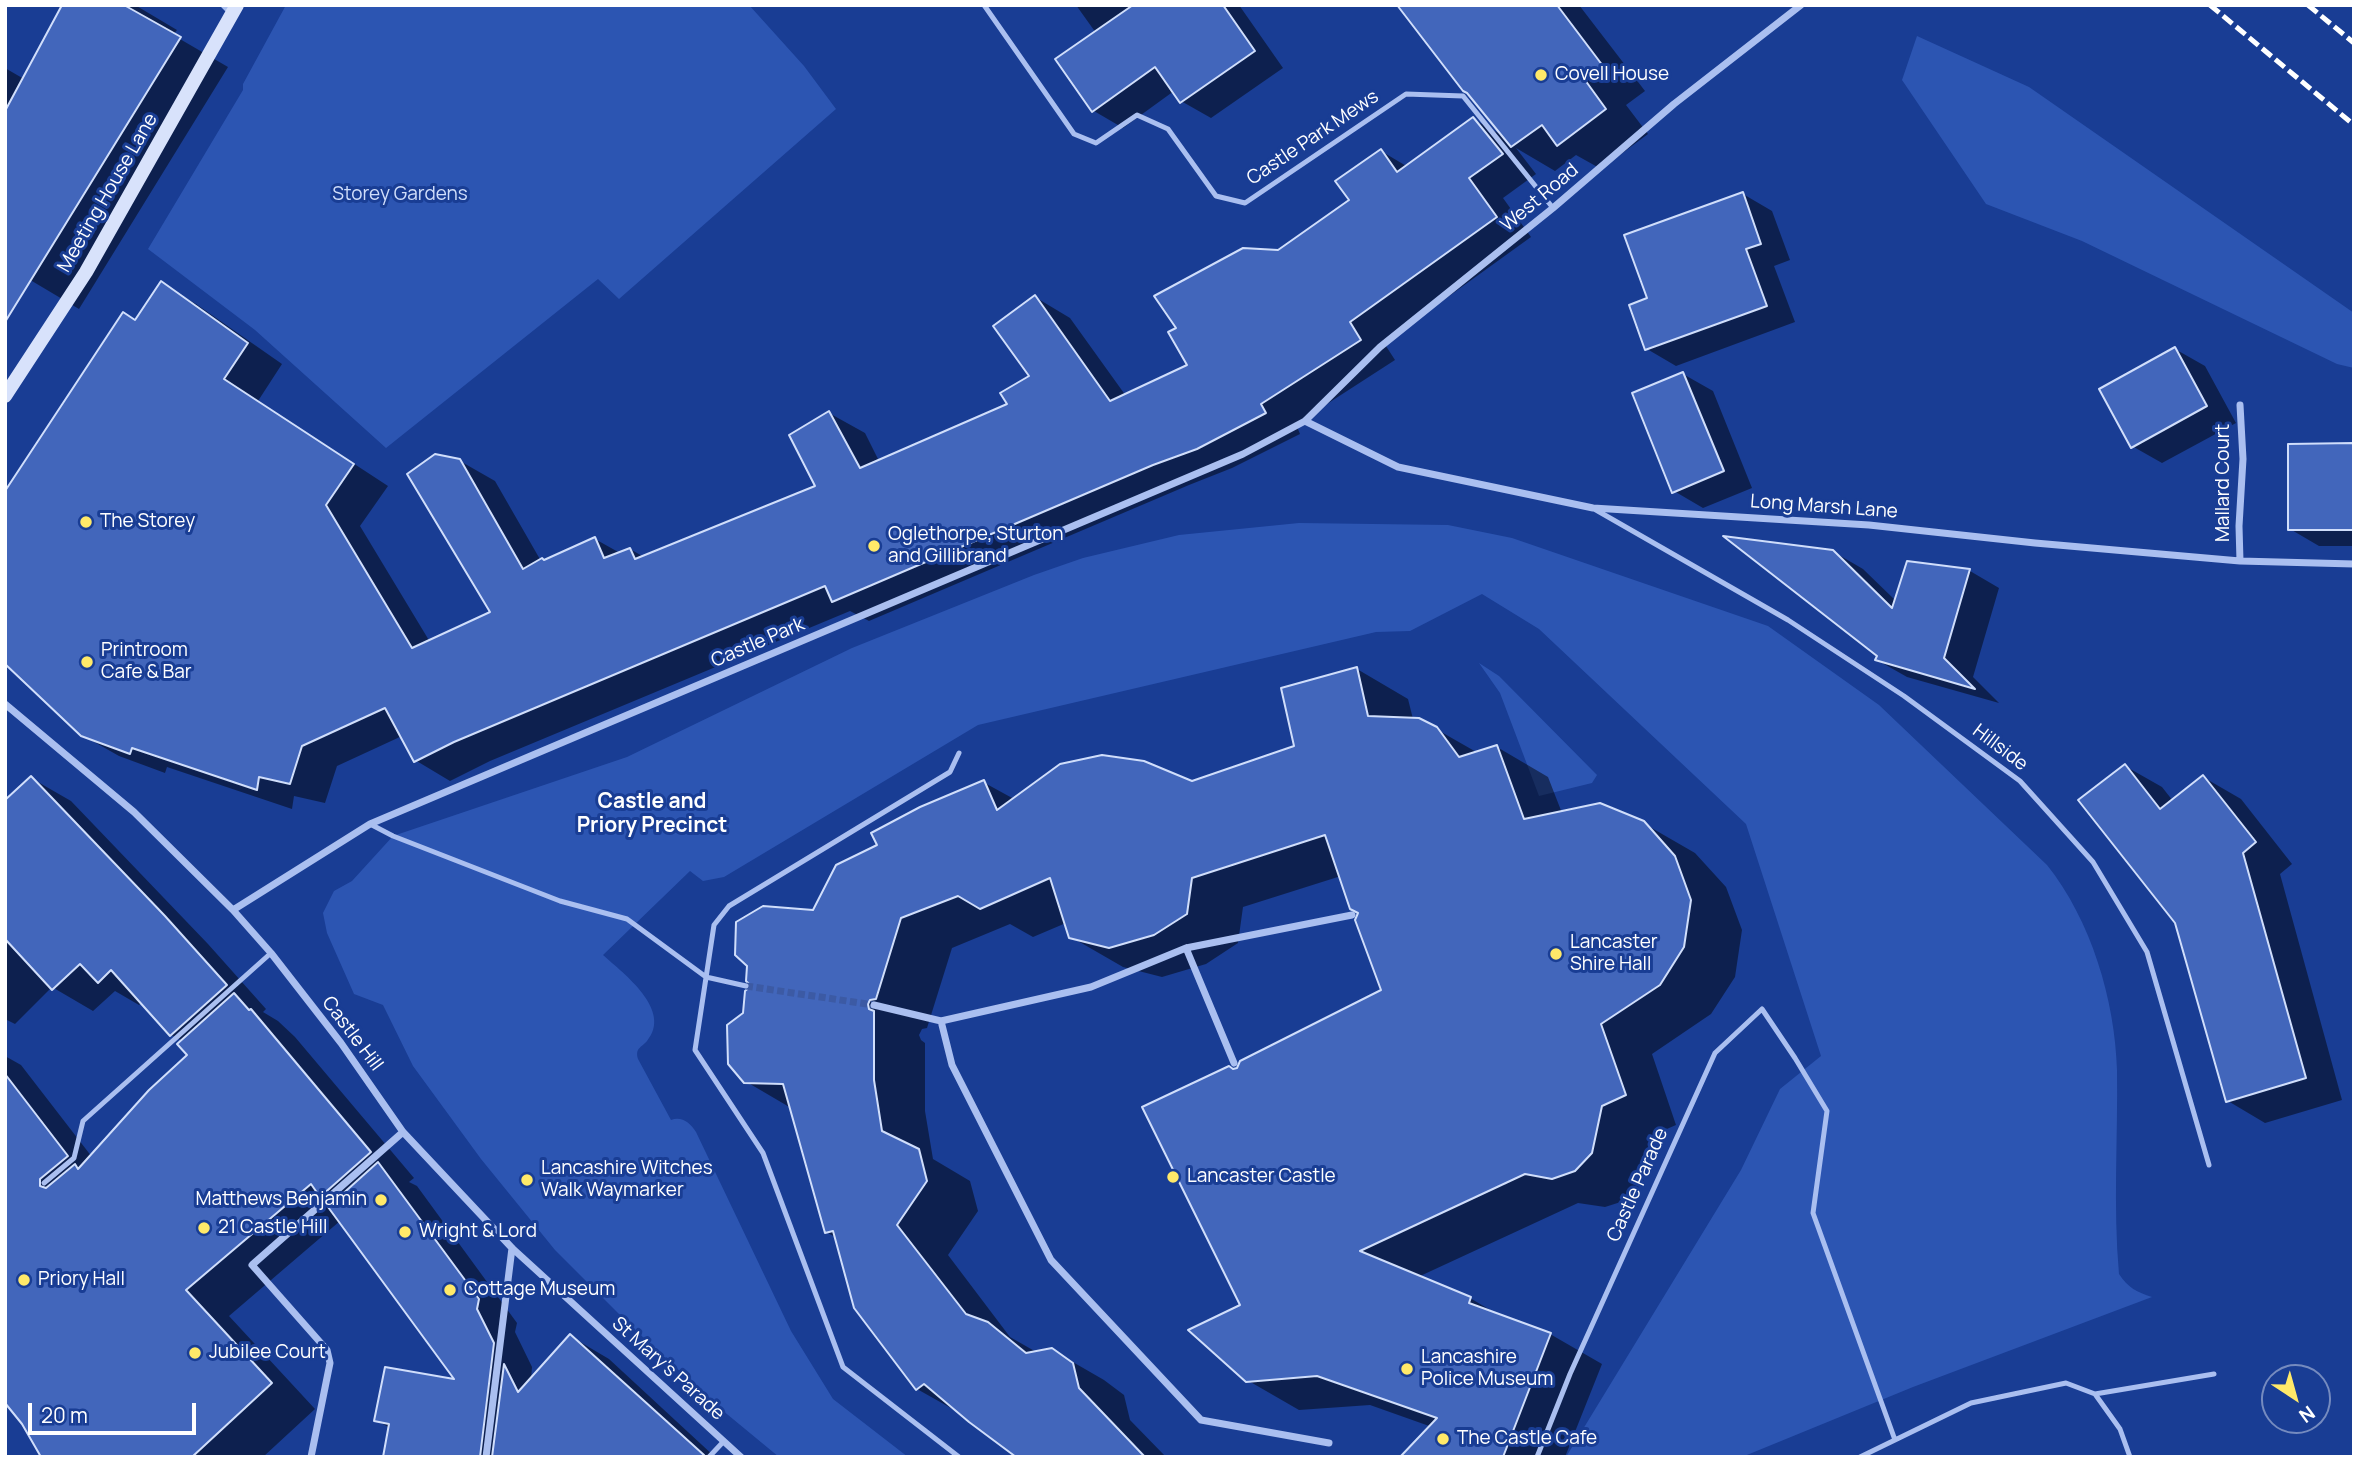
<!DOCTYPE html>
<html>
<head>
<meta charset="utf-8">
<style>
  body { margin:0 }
  #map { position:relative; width:2359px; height:1462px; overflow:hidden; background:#193d94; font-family:Manrope,sans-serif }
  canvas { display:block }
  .frame { position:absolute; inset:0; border:7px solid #fff; pointer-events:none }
  .north { position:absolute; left:2261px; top:1364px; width:70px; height:70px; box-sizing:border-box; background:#193d94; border:2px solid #758bbf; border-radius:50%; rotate:144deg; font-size:19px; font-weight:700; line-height:28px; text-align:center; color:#fff }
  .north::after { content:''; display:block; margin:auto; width:24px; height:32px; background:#ffe969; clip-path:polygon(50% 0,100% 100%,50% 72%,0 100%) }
  .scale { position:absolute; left:28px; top:1403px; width:168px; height:32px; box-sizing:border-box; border:4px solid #fff; border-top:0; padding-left:9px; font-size:21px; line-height:24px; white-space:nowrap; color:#fff; -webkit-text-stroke:5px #193d94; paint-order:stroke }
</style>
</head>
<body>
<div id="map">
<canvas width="2359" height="1462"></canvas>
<div class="frame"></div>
<div class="north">N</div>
<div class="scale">20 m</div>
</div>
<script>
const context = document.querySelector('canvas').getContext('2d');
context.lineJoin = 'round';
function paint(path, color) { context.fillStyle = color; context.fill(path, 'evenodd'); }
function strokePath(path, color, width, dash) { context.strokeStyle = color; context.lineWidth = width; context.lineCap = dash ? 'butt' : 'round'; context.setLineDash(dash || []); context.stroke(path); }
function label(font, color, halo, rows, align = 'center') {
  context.font = font + ' Manrope,sans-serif'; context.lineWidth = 6; context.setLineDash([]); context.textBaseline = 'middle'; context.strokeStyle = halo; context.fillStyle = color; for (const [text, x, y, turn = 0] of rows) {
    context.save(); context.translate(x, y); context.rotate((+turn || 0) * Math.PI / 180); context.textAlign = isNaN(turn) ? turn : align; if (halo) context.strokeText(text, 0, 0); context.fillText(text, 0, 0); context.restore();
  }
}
paint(new Path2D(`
  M 286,5 L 749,5 L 804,66 L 836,109 L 619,299 L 598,279 L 386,448 L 255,330 L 148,249 L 243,90 L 243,84 Z
  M 1917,36 L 2029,87 L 2354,313 L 2354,368 L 2337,364 L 2082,241 L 1986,204 L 1902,80 Z
  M 1299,523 L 1448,525 L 1512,538 L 1768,626 L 1879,705 L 2047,865 C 2091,920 2115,1000 2117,1070 C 2118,1138 2113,1206 2119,1274 C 2128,1288 2137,1292 2152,1297 L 1913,1387 L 1742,1457 L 1566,1457 L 1741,1170 L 1780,1089 L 1821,1056 L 1746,824 L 1539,629 L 1482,594 L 1410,631 L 1376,632 L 978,725 L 724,877 L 703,881 L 690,871 L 603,955 C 624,974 673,1010 647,1041 C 641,1048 635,1048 638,1059 L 671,1120 C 682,1116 690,1123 696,1132 L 791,1331 L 833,1399 L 908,1457 L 779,1457 L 722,1410 L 632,1327 L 555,1250 L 481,1159 L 413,1066 L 383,1005 L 354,994 L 327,933 L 323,913 L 334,891 L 352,881 L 393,836 L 627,757 L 852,648 L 1034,575 L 1083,558 L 1179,535 Z
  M 1479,663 L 1499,676 L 1597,775 L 1592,783 L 1539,796 L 1500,693 Z`), '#2c55b2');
paint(new Path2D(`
  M 71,5 L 135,5 L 177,30 L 173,35 L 228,67 L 79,309 L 5,265 L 5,68 L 24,79 Z
  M 1076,5 L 1239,5 L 1283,68 L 1211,118 L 1181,101 L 1174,91 L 1123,128 L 1094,111 L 1096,33 Z
  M 1431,5 L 1579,5 L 1645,91 L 1626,105 L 1648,134 L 1601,169 L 1576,155 L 1555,171 L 1516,148 L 1536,174 L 1503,198 L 1531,237 L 1384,343 L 1395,360 L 1296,424 L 1300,434 L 1232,468 L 1189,485 L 869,621 L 850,611 L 490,761 L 450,781 L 415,760 L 402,736 L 337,766 L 325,803 L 294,796 L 292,809 L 167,767 L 165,773 L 119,756 L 82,735 L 136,322 L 161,284 L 196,304 L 282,364 L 258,401 L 388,486 L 360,526 L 430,642 L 492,613 L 460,461 L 495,481 L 541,561 L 544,562 L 595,539 L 620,553 L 630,549 L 644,557 L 817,487 L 829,413 L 865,433 L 879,461 L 1009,405 L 1032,377 L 1035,297 L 1070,318 L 1126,396 L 1189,366 L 1278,252 L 1352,200 L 1381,151 L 1408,167 L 1473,119 L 1505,137 Z
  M 1743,194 L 1772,211 L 1790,260 L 1774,266 L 1795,322 L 1676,366 L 1647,349 L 1649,299 Z
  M 2175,349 L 2205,366 L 2236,423 L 2162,463 L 2132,446 Z
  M 1683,374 L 1713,391 L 1752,488 L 1703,508 L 1674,491 Z
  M 2354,445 L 2354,546 L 2319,546 L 2290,529 Z
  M 1832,551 L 1863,569 L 1896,601 L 1908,563 L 1970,571 L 1999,588 L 1973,677 L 1999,703 L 1907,677 L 1877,660 L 1879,656 Z
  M 1357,669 L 1408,699 L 1413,719 L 1436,729 L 1478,753 L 1497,747 L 1548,777 L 1562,813 L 1643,823 L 1695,853 L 1726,887 L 1742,930 L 1735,977 L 1711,1014 L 1652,1054 L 1676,1125 L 1653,1135 L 1643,1183 L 1627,1200 L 1605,1207 L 1578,1203 L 1418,1277 L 1470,1298 L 1502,1317 L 1550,1334 L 1602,1364 L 1565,1457 L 1403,1457 L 1432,1427 L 1370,1405 L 1299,1410 L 1247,1380 L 1233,1071 L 1383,991 L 1360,913 L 1341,876 L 1243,907 L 1238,943 L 1206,964 L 1162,977 L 1123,967 L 1071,937 L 1066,923 L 1033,937 L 1010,924 L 952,948 L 927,1028 L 922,1029 L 919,1035 L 921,1040 L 925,1043 L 925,1111 L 933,1159 L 970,1181 L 978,1211 L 948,1255 L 1010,1337 L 1038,1353 L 1052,1350 L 1104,1380 L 1124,1395 L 1130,1420 L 1166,1457 L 1018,1457 L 965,1416 L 917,1389 L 837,1238 L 826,1232 L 791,1108 L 745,1081 L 745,1014 L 814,912 L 879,845 L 983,782 L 1014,799 L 1192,782 L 1296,747 Z
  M 2125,766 L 2162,787 L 2173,801 L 2203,777 L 2241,799 L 2292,864 L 2280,874 L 2342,1100 L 2265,1123 L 2228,1101 L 2177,922 Z
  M 31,778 L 71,801 L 208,944 L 266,1009 L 263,1012 L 278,1021 L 295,1037 L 414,1178 L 409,1182 L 417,1186 L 517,1323 L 515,1332 L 532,1367 L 531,1380 L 570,1336 L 609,1359 L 715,1457 L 385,1457 L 390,1428 L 376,1420 L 458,1382 L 340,1221 L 229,1316 L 315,1409 L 263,1457 L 43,1457 L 23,1423 L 5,1400 L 5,1056 L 21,1065 L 92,1157 L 190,1055 L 183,1041 L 171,1035 L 142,1002 L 139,1005 L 115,991 L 93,1011 L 52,987 L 15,1024 L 5,1019 L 5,803 Z`), '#0007');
const building = new Path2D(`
  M 62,5 L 124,5 L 181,37 L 5,322 L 5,111 Z
  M 1133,5 L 1223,5 L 1255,51 L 1180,103 L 1155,67 L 1092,112 L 1055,59 Z
  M 1397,5 L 1557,5 L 1603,66 L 1585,80 L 1606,109 L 1557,146 L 1542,125 L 1511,147 L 1467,93 L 1463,91 Z
  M 1473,117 L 1503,154 L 1469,178 L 1497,217 L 1350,322 L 1361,340 L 1261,404 L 1266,413 L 1197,449 L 1153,465 L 832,602 L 825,586 L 454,742 L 414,762 L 385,708 L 302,746 L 290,784 L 259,777 L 257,790 L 132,748 L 130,754 L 81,736 L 5,664 L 5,491 L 123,312 L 135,320 L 161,281 L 248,343 L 224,379 L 354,464 L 326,505 L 412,648 L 490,612 L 407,474 L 435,454 L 460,459 L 523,569 L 542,558 L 544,560 L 595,537 L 604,558 L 630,548 L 635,559 L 815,486 L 789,435 L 829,411 L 860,468 L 1007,404 L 1000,393 L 1029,376 L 993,326 L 1035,295 L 1110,401 L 1187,365 L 1168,332 L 1176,328 L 1154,296 L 1243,248 L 1278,250 L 1349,200 L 1335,181 L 1381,149 L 1397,172 Z
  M 1743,192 L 1761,244 L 1746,249 L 1767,306 L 1645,350 L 1629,305 L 1647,298 L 1624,235 Z
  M 2175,347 L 2207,406 L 2131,448 L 2099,389 Z
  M 1683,372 L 1724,471 L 1672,493 L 1632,393 Z
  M 2354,443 L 2354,530 L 2288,530 L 2288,444 Z
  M 1723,536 L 1833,550 L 1892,608 L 1907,561 L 1970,569 L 1944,658 L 1975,689 L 1875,660 L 1877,656 Z
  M 1357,667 L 1368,716 L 1419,718 L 1437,727 L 1459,757 L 1497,745 L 1524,819 L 1600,803 L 1644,821 L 1675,856 L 1691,900 L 1684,947 L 1660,985 L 1601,1024 L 1626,1095 L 1602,1106 L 1592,1153 L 1575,1171 L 1552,1179 L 1525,1174 L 1360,1251 L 1471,1297 L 1469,1303 L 1551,1333 L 1503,1457 L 1400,1457 L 1437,1418 L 1317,1376 L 1246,1382 L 1188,1330 L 1240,1305 L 1142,1107 L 1229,1066 L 1233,1069 L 1237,1068 L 1240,1061 L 1381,990 L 1355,920 L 1358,913 L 1350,909 L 1325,835 L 1192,878 L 1187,914 L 1154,935 L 1109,948 L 1069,938 L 1050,878 L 980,909 L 958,896 L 901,918 L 876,999 L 870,1000 L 868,1004 L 869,1009 L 874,1011 L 874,1080 L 882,1131 L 919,1149 L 927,1181 L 897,1225 L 966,1314 L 988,1322 L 1026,1353 L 1052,1348 L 1073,1363 L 1079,1388 L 1145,1457 L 1016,1457 L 969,1422 L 924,1384 L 916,1390 L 854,1308 L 833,1231 L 825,1233 L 783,1084 L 744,1083 L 728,1064 L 727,1025 L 743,1013 L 745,991 L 751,986 L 746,981 L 747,966 L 735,955 L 736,922 L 763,906 L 813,910 L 836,865 L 877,845 L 871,833 L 920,807 L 984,780 L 997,810 L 1060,764 L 1102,755 L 1144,761 L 1192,781 L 1294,746 L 1281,688 Z
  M 2125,764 L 2160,809 L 2203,775 L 2256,842 L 2243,853 L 2306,1078 L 2226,1102 L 2175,923 L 2078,800 Z
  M 31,776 L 165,916 L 227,985 L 170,1036 L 111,970 L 98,983 L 80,964 L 52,990 L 5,939 L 5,800 Z
  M 234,993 L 249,1010 L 251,1009 L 371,1152 L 320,1197 L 311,1184 L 186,1290 L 272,1383 L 192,1457 L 41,1457 L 22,1424 L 5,1403 L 5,1074 L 68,1156 L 40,1179 L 40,1186 L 46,1188 L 75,1164 L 78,1169 L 149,1090 L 187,1055 L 177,1044 Z
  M 378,1162 L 479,1299 L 477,1309 L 494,1343 L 480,1457 L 383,1457 L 389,1424 L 374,1421 L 385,1367 L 454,1379 L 328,1207 Z
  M 570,1334 L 704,1455 L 704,1457 L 492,1457 L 504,1364 L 518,1392 Z`);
paint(building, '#4266bb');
strokePath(building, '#d0defb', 2);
strokePath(new Path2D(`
  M 746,986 L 874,1005`), '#3c5aa4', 7, [7, 3.5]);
strokePath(new Path2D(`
  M 984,5 L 1074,134 L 1096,143 L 1137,115 L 1168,129 L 1216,196 L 1245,203 L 1406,94 L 1463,96 L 1553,208
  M 1596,510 L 1788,620 L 1904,696 L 2020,781 L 2093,862 L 2147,952 L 2209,1165
  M 959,753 L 950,772 L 729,906 L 714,925 L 695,1050 L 763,1153 L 843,1367 L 959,1457
  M 370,824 L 393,836 L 560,901 L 627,919 L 706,977 L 746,986
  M 44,1183 L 74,1158 L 83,1121 L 271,953
  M 2095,1394 L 2214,1374
  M 709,1457 L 724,1441
  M 1537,1457 L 1570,1374 L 1715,1053 L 1762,1009 L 1795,1058 L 1827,1111 L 1813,1213 L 1895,1440
  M 1860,1457 L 1971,1403 L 2066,1383 L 2095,1394 L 2120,1429 L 2130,1457`), '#aabff0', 5);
strokePath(new Path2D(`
  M 224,5 L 232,13
  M 1305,421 L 1398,467 L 1593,508 L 1869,525 L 2035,543 L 2240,561 L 2354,564
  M 2240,561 L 2239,526 L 2243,459 L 2240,405
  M 5,704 L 134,812 L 233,910 L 271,953 L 341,1043 L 403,1132 L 512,1248 L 741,1457
  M 233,910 L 370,824 L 1243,454 L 1305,421 L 1380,347 L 1553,208 L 1674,104 L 1801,5
  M 1186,948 L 1234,1063
  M 874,1005 L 941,1021 L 1091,987 L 1186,948 L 1352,915
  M 941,1021 L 952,1065 L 1051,1260 L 1201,1420 L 1329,1443
  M 311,1457 L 330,1363 L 327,1350 L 252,1265 L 403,1132
  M 486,1457 L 512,1248`), '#aabff0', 7);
strokePath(new Path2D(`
  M 5,396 L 86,272 L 237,5`), '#d8e2fb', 14);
strokePath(new Path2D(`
  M 2210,5 L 2354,125
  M 2308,5 L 2354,43`), '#fff', 5, [12, 5]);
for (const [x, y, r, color] of [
  [1541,75,7,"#ffe969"],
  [86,522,7,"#ffe969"],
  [874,546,7,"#ffe969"],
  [87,662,7,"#ffe969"],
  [1556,954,7,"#ffe969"],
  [1173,1177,7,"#ffe969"],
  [527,1180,7,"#ffe969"],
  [381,1200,7,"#ffe969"],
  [204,1228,7,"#ffe969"],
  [405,1232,7,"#ffe969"],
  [24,1280,7,"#ffe969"],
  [450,1290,7,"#ffe969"],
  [195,1353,7,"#ffe969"],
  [1407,1369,7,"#ffe969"],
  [1443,1439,7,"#ffe969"]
]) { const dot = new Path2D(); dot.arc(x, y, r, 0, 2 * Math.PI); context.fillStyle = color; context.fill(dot); strokePath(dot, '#193d94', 2.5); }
label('19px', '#fff', '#193d94', [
  ["Covell House",1555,75],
  ["The Storey",100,522],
  ["Oglethorpe, Sturton",888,535],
  ["and Gillibrand",888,557],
  ["Printroom",101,651],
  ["Cafe & Bar",101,673],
  ["Lancaster",1570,943],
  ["Shire Hall",1570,965],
  ["Lancashire Witches",541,1169],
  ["Walk Waymarker",541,1191],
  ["Lancaster Castle",1187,1177],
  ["Matthews Benjamin",367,1200,"right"],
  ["21 Castle Hill",218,1228],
  ["Wright & Lord",419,1232],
  ["Priory Hall",38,1280],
  ["Cottage Museum",464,1290],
  ["Jubilee Court",209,1353],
  ["Lancashire",1421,1358],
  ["Police Museum",1421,1380],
  ["The Castle Cafe",1457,1439]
], 'left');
label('19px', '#fff', '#193d94', [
  ["Castle Park Mews",1313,138,-34],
  ["Meeting House Lane",108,193,-60],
  ["West Road",1540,198,-40],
  ["Mallard Court",2224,483,-90],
  ["Long Marsh Lane",1824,507,4],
  ["Castle Park",758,643,-23],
  ["Hillside",2000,748,37],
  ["Castle Hill",352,1034,53],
  ["Castle Parade",1638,1185,-66],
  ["St Mary's Parade",668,1369,42]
]);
label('19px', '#d0defb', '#193d94', [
  ["Storey Gardens",400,195]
]);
label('bold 21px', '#fff', '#193d94', [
  ["Castle and",652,802],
  ["Priory Precinct",652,826]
]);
</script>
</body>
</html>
